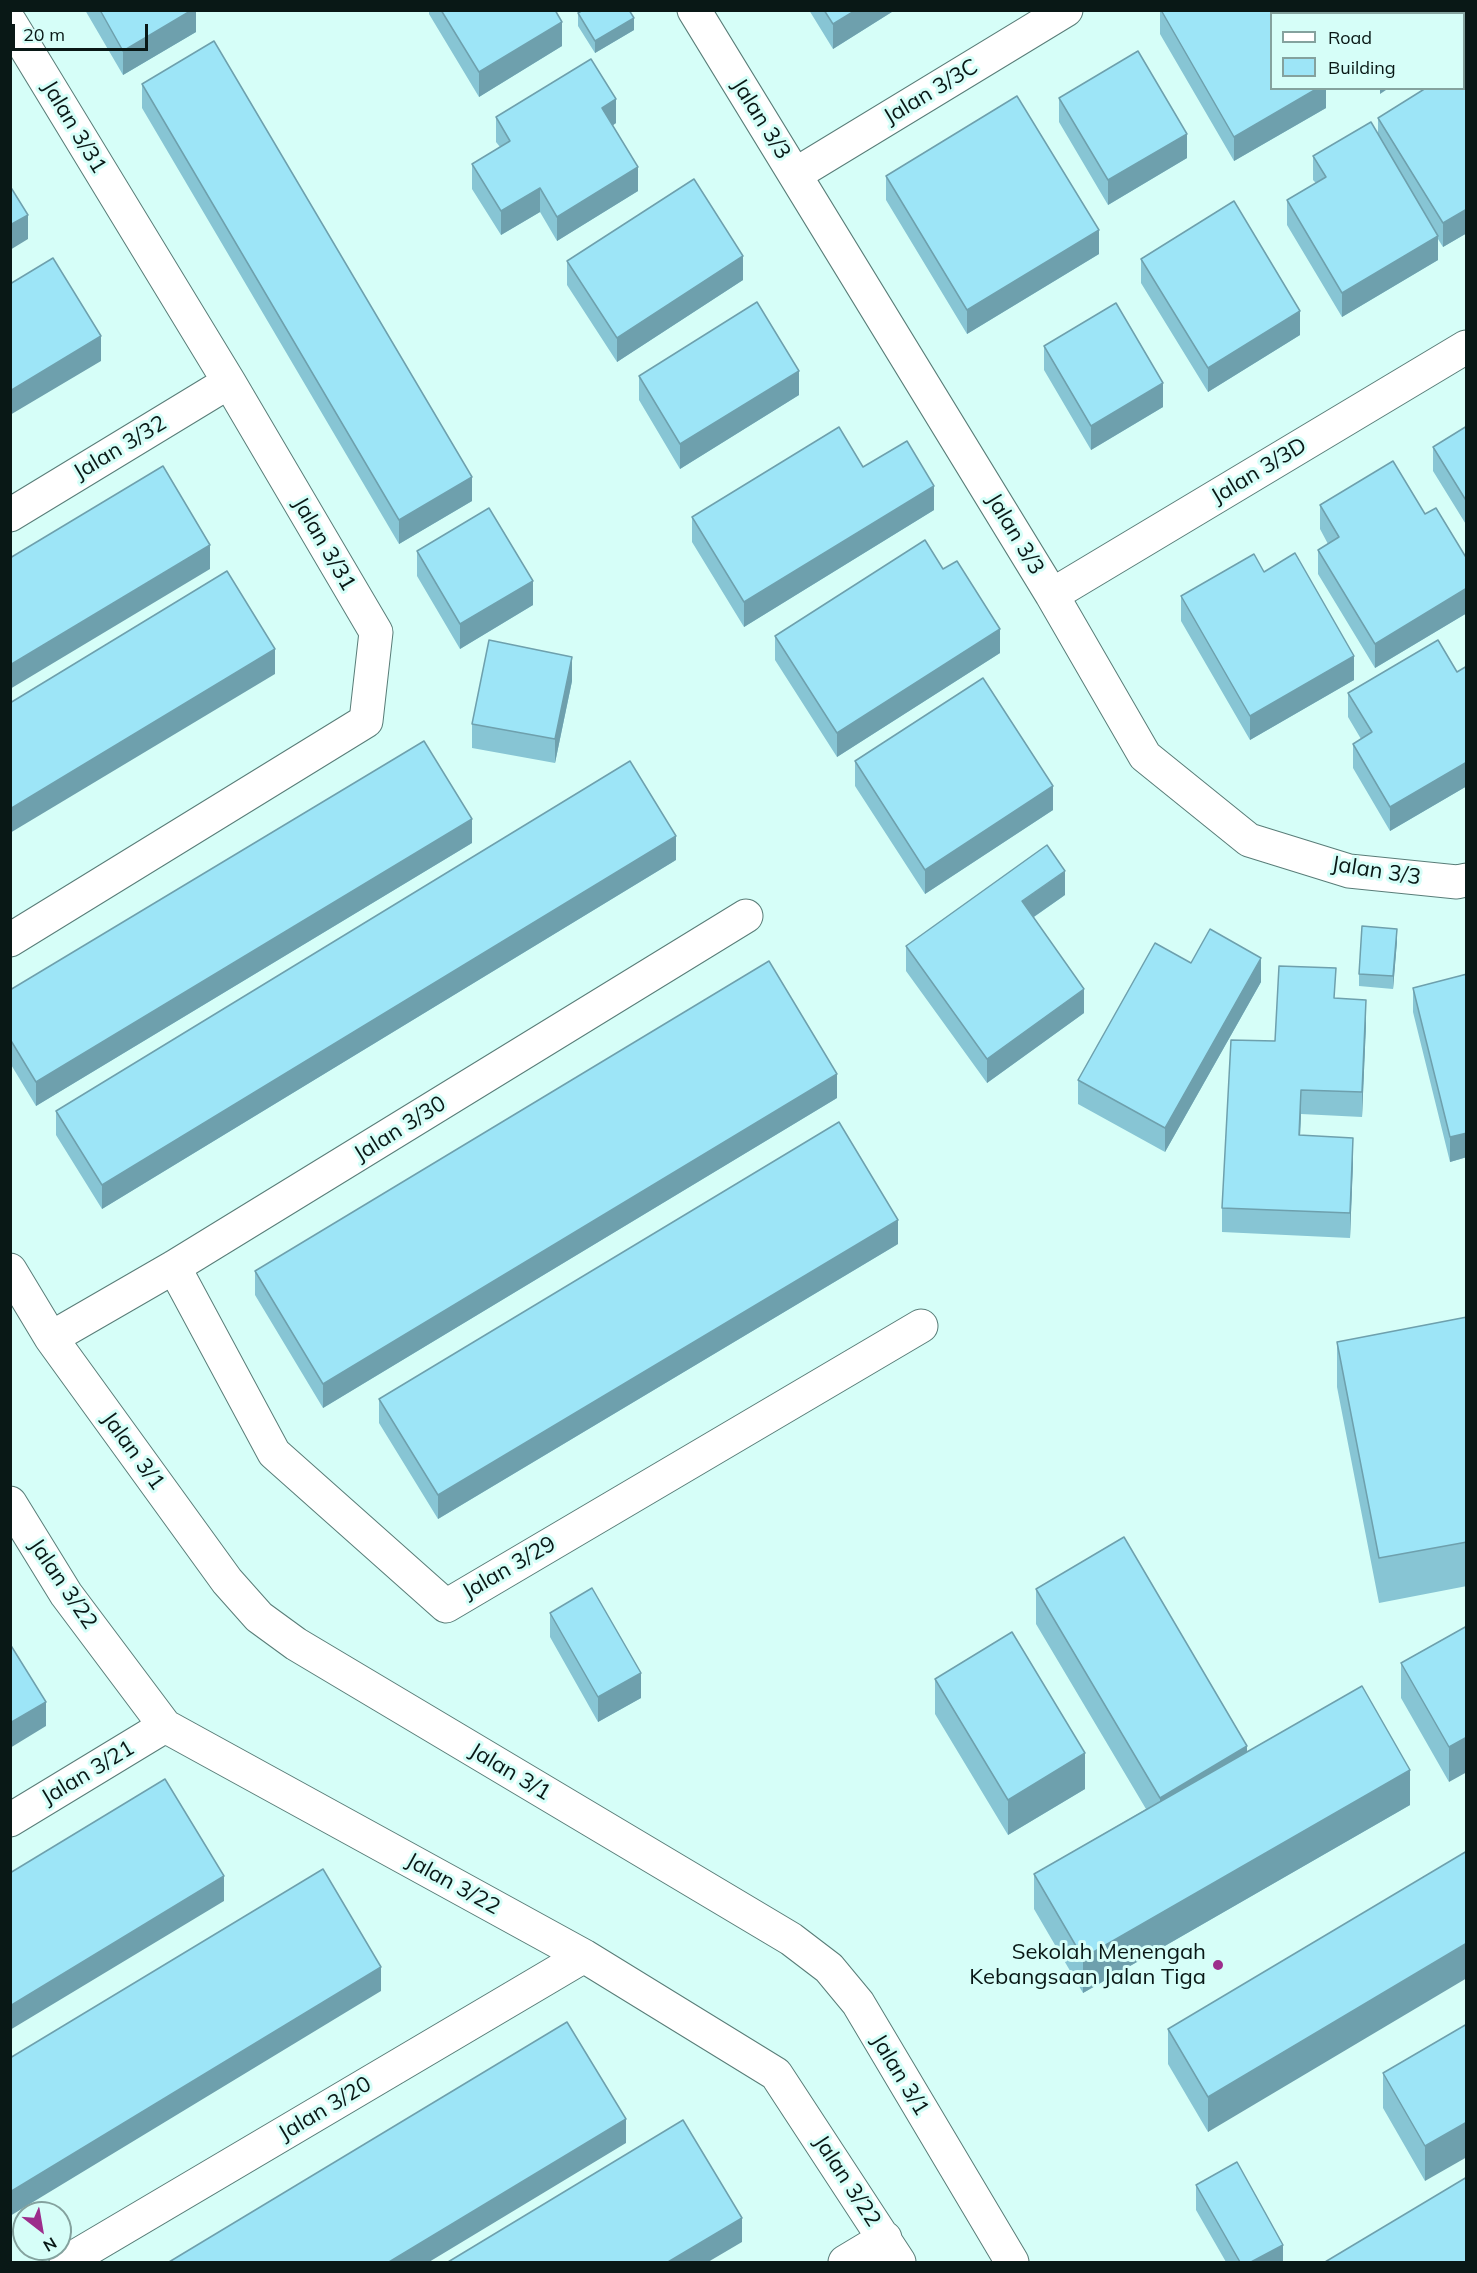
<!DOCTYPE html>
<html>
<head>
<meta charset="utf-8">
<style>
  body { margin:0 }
  #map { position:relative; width:1477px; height:2273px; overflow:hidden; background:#d6fef8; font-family:Mulish,sans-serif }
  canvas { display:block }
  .frame { position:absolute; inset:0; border:12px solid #091816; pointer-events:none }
  .legend { position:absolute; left:1270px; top:12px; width:195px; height:78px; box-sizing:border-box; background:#d6fef8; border:2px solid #84a29e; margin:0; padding:8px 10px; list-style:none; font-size:18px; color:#091816 }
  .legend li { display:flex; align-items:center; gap:12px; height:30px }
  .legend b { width:30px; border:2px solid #84a29e }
  .north { position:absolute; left:12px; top:2201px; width:60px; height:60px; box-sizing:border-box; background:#d6fef8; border:2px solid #84a29e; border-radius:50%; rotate:149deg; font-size:16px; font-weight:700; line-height:24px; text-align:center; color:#091816 }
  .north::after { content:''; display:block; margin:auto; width:21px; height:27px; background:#9d2e8c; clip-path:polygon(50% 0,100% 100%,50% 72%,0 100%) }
  .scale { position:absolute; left:12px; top:24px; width:136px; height:27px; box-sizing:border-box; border:3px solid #091816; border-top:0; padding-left:8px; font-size:18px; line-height:21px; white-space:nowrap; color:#091816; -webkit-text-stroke:4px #d6fef8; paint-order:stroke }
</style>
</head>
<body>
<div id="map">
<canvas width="1477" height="2273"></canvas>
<div class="frame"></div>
<ul class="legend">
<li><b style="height:8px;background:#fff"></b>Road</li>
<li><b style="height:16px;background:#9de5f7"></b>Building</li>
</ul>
<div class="north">N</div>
<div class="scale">20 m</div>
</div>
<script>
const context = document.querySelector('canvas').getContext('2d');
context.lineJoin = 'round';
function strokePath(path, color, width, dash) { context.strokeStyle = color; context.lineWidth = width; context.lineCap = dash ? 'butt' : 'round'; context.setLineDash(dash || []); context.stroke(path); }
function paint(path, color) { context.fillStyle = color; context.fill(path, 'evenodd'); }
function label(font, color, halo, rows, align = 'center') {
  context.font = font + ' Mulish,sans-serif'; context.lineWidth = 6; context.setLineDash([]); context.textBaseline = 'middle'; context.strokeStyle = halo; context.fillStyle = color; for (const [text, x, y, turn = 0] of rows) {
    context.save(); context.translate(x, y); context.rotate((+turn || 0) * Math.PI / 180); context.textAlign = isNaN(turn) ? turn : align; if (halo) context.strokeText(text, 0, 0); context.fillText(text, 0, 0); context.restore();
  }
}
const minor = new Path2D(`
  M 694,10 L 1052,595 L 1145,756 L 1249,840 L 1349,871 L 1457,882 L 1466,880
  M 10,22 L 229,382 L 376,632 L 366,721 L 10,940
  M 796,174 L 1066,10
  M 10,515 L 229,382
  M 1052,595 L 1466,347
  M 174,1267 L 274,1453 L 446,1606 L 921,1326
  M 10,1270 L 51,1338 L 227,1581 L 259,1617 L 296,1644 L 791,1939 L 829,1968 L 858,2003 L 1012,2262
  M 51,1338 L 174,1267 L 746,916
  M 10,1503 L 66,1594 L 165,1726 L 584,1956 L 776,2074 L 899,2262
  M 10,1820 L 165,1726
  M 66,2262 L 584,1956
  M 845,2262 L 885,2238`);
strokePath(minor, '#597d78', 35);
strokePath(minor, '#fff', 33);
paint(new Path2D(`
  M 85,10 L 196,10 L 196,32 L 123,75 Z
  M 429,10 L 555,10 L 562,46 L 479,97 L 429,14 Z
  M 809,10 L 895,10 L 833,49 Z
  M 1160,10 L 1326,88 L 1326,108 L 1234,161 L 1160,34 Z
  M 1329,10 L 1467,10 L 1467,42 L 1464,44 L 1464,14 L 1331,14 Z
  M 578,13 L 634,30 L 595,53 L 578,26 Z
  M 1467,64 L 1467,233 L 1443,247 L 1438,239 L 1438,260 L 1342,317 L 1287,225 L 1287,200 L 1316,183 L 1313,180 L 1313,156 L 1378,134 L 1378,118 Z
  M 142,84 L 472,501 L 399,544 L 142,108 Z
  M 1059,98 L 1187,158 L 1108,205 L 1059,122 Z
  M 496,117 L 616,123 L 613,125 L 638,191 L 557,241 L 540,212 L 501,235 L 472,189 L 472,164 L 500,147 L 496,142 Z
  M 886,176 L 1099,254 L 967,334 L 886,200 Z
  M 1141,259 L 1300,335 L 1208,392 L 1141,283 Z
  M 567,261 L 743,280 L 617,362 L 567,285 Z
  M 1044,346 L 1163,407 L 1091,450 L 1044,370 Z
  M 639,376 L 799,395 L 680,469 L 639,400 Z
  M 1467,426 L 1467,526 L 1433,471 L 1433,447 Z
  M 863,467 L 934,510 L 744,627 L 692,542 L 692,517 Z
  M 1320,505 L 1425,514 L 1467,559 L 1467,613 L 1375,668 L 1318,574 L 1318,550 L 1328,544 L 1320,529 Z
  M 417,551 L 533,605 L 460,649 L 417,576 Z
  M 943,569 L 1000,653 L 837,757 L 775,660 L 775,636 Z
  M 1264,572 L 1354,680 L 1250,740 L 1181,621 L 1181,596 Z
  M 1467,666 L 1467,786 L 1390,831 L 1353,768 L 1353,744 L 1361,739 L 1348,717 L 1348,693 L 1457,672 Z
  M 572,681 L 555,763 L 472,748 L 472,724 Z
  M 855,761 L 1053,810 L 925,894 L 855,786 Z
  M 472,843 L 36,1106 L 10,1063 L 10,990 Z
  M 676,860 L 102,1209 L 56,1135 L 56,1111 Z
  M 1065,895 L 1034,917 L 1084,1013 L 987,1083 L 906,971 L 906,946 Z
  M 1397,941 L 1393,989 L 1359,986 L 1359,974 Z
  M 1191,963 L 1261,982 L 1165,1152 L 1078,1104 L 1078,1080 Z
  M 1467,974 L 1467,1157 L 1450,1162 L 1413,1012 L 1413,988 Z
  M 1336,998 L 1366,1024 L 1362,1117 L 1301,1114 L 1300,1135 L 1353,1162 L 1350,1238 L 1222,1232 L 1222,1208 L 1275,1041 Z
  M 837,1098 L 323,1408 L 255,1295 L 255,1271 Z
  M 898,1244 L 438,1519 L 379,1423 L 379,1399 Z
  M 1467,1317 L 1467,1586 L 1379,1603 L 1337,1387 L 1337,1342 Z
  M 1036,1589 L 1247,1751 L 1410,1805 L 1083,1993 L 1034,1909 L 1034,1874 L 1146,1809 L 1036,1624 Z
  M 550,1613 L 641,1698 L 598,1722 L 550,1637 Z
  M 1467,1626 L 1449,1782 L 1401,1698 L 1401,1663 Z
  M 935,1679 L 1085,1789 L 1008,1835 L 935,1714 Z
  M 1467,1851 L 1208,2132 L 1168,2064 L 1168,2029 Z
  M 1467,2024 L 1425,2181 L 1383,2108 L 1383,2073 Z
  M 1196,2185 L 1283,2262 L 1226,2262 L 1196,2210 Z`), '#87c5d4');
paint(new Path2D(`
  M 192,10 L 196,10 L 196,32 L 123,75 L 123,51 Z
  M 856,10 L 895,10 L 833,49 L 833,24 Z
  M 634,18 L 634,30 L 595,53 L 595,41 Z
  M 1467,18 L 1467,42 L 1464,44 L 1464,20 Z
  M 562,22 L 562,46 L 479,97 L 479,72 Z
  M 1318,88 L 1326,88 L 1326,108 L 1234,161 L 1234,137 Z
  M 1380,88 L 1389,88 L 1380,94 Z
  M 616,99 L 616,123 L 602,133 L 602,108 Z
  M 1187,134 L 1187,158 L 1108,205 L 1108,180 Z
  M 638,167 L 638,191 L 557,241 L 557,217 Z
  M 540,188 L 540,212 L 501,235 L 501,211 Z
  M 1467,209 L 1467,233 L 1443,247 L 1443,223 Z
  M 28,215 L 28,239 L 10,250 L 10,225 Z
  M 1099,230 L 1099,254 L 967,334 L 967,310 Z
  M 1438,236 L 1438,260 L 1342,317 L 1342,293 Z
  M 743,256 L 743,280 L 617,362 L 617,338 Z
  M 1300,311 L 1300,335 L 1208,392 L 1208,368 Z
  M 101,336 L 101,361 L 10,415 L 10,391 Z
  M 799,371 L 799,395 L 680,469 L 680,444 Z
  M 1163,383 L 1163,407 L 1091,450 L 1091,426 Z
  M 472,477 L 472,501 L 399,544 L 399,520 Z
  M 934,486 L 934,510 L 744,627 L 744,602 Z
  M 210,545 L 210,569 L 10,689 L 10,665 Z
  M 533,581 L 533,605 L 460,649 L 460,624 Z
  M 1467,588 L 1467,613 L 1375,668 L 1375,644 Z
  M 1000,629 L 1000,653 L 837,757 L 837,733 Z
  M 275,649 L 275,674 L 10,833 L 10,809 Z
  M 1354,656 L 1354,680 L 1250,740 L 1250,716 Z
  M 572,657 L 572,681 L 555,763 L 555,739 Z
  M 1467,762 L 1467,786 L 1390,831 L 1390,807 Z
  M 1053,786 L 1053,810 L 925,894 L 925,870 Z
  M 472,819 L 472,843 L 36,1106 L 36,1082 Z
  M 676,836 L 676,860 L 102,1209 L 102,1185 Z
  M 1065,871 L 1065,895 L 1022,925 L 1022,901 Z
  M 1397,929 L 1397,941 L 1393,989 L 1393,976 Z
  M 1261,958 L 1261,982 L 1165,1152 L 1165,1128 Z
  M 1084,989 L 1084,1013 L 987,1083 L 987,1059 Z
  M 1366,1000 L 1366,1024 L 1362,1117 L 1362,1092 Z
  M 837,1074 L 837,1098 L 323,1408 L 323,1384 Z
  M 1301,1090 L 1301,1114 L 1299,1160 L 1299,1135 Z
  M 1467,1133 L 1467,1157 L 1450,1162 L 1450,1137 Z
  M 1353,1138 L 1353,1162 L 1350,1238 L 1350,1213 Z
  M 898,1220 L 898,1244 L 438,1519 L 438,1495 Z
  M 641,1673 L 641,1698 L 598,1722 L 598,1697 Z
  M 46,1702 L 46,1726 L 10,1748 L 10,1723 Z
  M 1467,1737 L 1467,1772 L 1449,1782 L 1449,1747 Z
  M 1247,1746 L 1247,1781 L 1160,1833 L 1160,1798 Z
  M 1085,1753 L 1085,1789 L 1008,1835 L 1008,1800 Z
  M 1410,1770 L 1410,1805 L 1083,1993 L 1083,1958 Z
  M 224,1876 L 224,1901 L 10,2030 L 10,2006 Z
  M 1467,1943 L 1467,1978 L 1208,2132 L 1208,2097 Z
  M 381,1967 L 381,1991 L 10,2216 L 10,2192 Z
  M 626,2119 L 626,2143 L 429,2262 L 389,2262 Z
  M 1467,2122 L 1467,2157 L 1425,2181 L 1425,2146 Z
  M 742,2218 L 742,2242 L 708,2262 L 668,2262 Z
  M 1283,2245 L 1283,2262 L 1251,2262 Z`), '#6ea0ad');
const building = new Path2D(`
  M 100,10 L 192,10 L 123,51 Z
  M 441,10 L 555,10 L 562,22 L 479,72 Z
  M 583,10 L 629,10 L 634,18 L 595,41 L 578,13 Z
  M 824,10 L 856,10 L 833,24 Z
  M 1161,10 L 1283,10 L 1285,14 L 1272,14 L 1272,88 L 1318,88 L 1234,137 Z
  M 1344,10 L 1467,10 L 1467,18 L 1464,20 L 1464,14 L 1346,14 Z
  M 214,41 L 472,477 L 399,520 L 142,84 Z
  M 1138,51 L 1187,134 L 1108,180 L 1059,98 Z
  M 591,59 L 616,99 L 602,108 L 638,167 L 557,217 L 540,188 L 501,211 L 472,164 L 510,141 L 496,117 Z
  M 1467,64 L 1467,209 L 1443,223 L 1378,118 L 1426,88 L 1464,88 L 1464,66 Z
  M 1017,96 L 1099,230 L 967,310 L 886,176 Z
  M 1371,122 L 1438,236 L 1342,293 L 1287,200 L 1326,177 L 1313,156 Z
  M 694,179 L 743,256 L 617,338 L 567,261 Z
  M 10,186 L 28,215 L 10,225 Z
  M 1234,201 L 1300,311 L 1208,368 L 1141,259 Z
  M 53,258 L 101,336 L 10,391 L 10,284 Z
  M 757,302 L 799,371 L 680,444 L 639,376 Z
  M 1116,303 L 1163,383 L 1091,426 L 1044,346 Z
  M 1467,426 L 1467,502 L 1433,447 Z
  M 839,427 L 863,467 L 907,441 L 934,486 L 744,602 L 692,517 Z
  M 1393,461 L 1425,514 L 1436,508 L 1467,559 L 1467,588 L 1375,644 L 1318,550 L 1339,537 L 1320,505 Z
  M 163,466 L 210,545 L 10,665 L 10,558 Z
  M 489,508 L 533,581 L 460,624 L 417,551 Z
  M 925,540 L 943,569 L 957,561 L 1000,629 L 837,733 L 775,636 Z
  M 1295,553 L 1354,656 L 1250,716 L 1181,596 L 1254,554 L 1264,572 Z
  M 227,571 L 275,649 L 10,809 L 10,703 Z
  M 489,640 L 572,657 L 555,739 L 472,724 Z
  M 1438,640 L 1457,672 L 1467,666 L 1467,762 L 1390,807 L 1353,744 L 1372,732 L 1348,693 Z
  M 983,678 L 1053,786 L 925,870 L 855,761 Z
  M 424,741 L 472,819 L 36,1082 L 10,1039 L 10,990 Z
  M 630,761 L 676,836 L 102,1185 L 56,1111 Z
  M 1047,845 L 1065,871 L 1022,901 L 1084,989 L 987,1059 L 906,946 Z
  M 1362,926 L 1397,929 L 1393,976 L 1359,974 Z
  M 1210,929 L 1261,958 L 1165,1128 L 1078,1080 L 1155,943 L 1191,963 Z
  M 769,961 L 837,1074 L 323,1384 L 255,1271 Z
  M 1279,966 L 1336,968 L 1334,998 L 1366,1000 L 1362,1092 L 1301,1090 L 1299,1135 L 1353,1138 L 1350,1213 L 1222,1208 L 1231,1040 L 1275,1041 Z
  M 1467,974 L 1467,1133 L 1450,1137 L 1413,988 Z
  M 839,1122 L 898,1220 L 438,1495 L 379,1399 Z
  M 1467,1317 L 1467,1542 L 1379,1558 L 1337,1342 Z
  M 1124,1537 L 1247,1746 L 1160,1798 L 1036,1589 Z
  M 592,1588 L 641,1673 L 598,1697 L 550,1613 Z
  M 1467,1626 L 1467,1737 L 1449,1747 L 1401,1663 Z
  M 1012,1632 L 1085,1753 L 1008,1800 L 935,1679 Z
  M 10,1644 L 46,1702 L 10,1723 Z
  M 1362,1686 L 1410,1770 L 1083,1958 L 1034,1874 Z
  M 165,1779 L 224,1876 L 10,2006 L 10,1873 Z
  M 1467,1851 L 1467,1943 L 1208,2097 L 1168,2029 Z
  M 323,1869 L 381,1967 L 10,2192 L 10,2058 Z
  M 567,2022 L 626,2119 L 389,2262 L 169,2262 Z
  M 1467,2024 L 1467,2122 L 1425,2146 L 1383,2073 Z
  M 683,2120 L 742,2218 L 668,2262 L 448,2262 Z
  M 1237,2162 L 1283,2245 L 1251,2262 L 1240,2262 L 1196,2185 Z
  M 1467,2177 L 1467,2262 L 1325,2262 Z`);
paint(building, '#9de5f7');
strokePath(building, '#6ea0ad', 1.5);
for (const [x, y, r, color] of [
  [1218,1965,6,"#9d2e8c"]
]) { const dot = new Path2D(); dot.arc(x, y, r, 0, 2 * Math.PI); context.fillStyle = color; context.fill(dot); strokePath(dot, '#d6fef8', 2); }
label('22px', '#091816', '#d6fef8', [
  ["Jalan 3/3C",931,92,-31],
  ["Jalan 3/3",761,119,58],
  ["Jalan 3/31",74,127,59],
  ["Jalan 3/32",120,448,-31],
  ["Jalan 3/3D",1259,471,-31],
  ["Jalan 3/3",1015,534,59],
  ["Jalan 3/31",324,544,60],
  ["Jalan 3/3",1376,871,9],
  ["Jalan 3/30",400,1129,-32],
  ["Jalan 3/1",133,1451,54],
  ["Jalan 3/29",509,1568,-30],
  ["Jalan 3/22",63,1584,56],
  ["Jalan 3/1",510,1772,31],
  ["Jalan 3/21",88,1773,-31],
  ["Jalan 3/22",453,1884,29],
  ["Jalan 3/1",900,2075,59],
  ["Jalan 3/20",325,2109,-31],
  ["Jalan 3/22",847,2181,57]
]);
label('22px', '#091816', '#d6fef8', [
  ["Sekolah Menengah",1206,1952],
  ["Kebangsaan Jalan Tiga",1206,1977]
], 'right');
</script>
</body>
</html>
